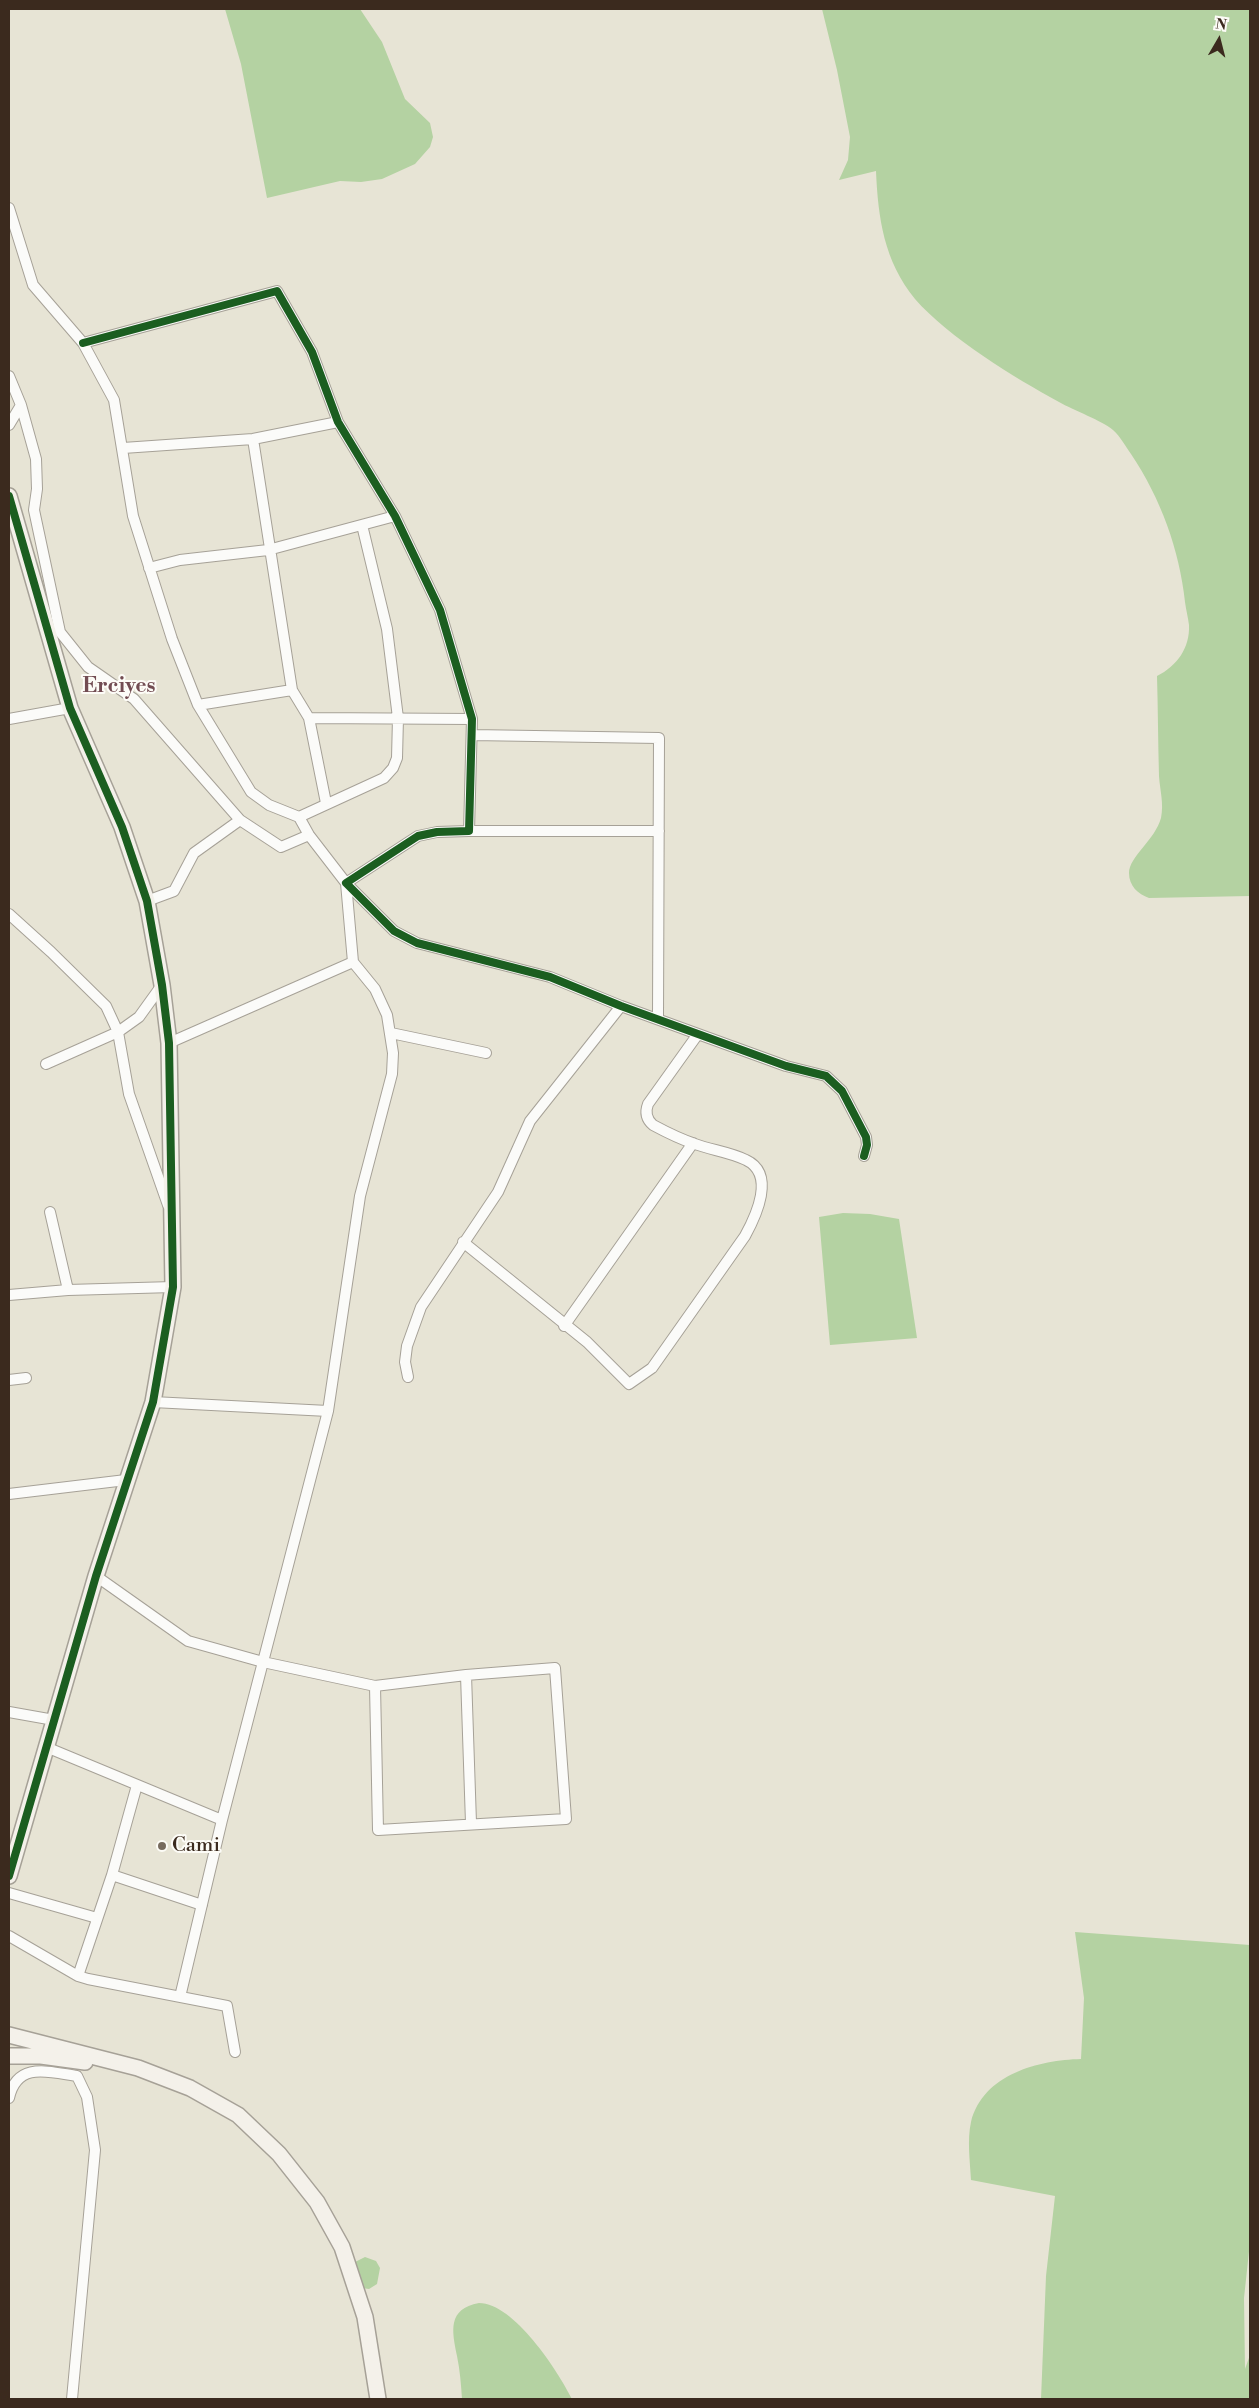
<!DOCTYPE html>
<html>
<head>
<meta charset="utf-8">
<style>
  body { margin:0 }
  #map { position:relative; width:1259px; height:2408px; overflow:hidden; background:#e7e4d5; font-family:"Libre Bodoni",serif }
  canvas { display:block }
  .frame { position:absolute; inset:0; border:10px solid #3b2a1e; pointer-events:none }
  .north { position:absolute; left:1194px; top:15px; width:50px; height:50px; -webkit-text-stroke:4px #fdfcf7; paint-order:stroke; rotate:8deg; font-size:14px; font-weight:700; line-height:20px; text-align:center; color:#3b2a1e }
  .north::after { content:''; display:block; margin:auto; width:18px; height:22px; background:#3b2a1e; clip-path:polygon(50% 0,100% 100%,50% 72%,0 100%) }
</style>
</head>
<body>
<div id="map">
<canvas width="1259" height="2408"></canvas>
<div class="frame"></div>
<div class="north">N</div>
</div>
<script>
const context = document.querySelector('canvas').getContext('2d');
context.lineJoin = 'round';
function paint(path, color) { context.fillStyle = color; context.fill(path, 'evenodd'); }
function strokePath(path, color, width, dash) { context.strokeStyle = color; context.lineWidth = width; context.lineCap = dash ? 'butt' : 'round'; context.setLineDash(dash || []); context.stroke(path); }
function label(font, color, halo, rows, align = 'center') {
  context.font = font + ' "Libre Bodoni",serif'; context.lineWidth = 4; context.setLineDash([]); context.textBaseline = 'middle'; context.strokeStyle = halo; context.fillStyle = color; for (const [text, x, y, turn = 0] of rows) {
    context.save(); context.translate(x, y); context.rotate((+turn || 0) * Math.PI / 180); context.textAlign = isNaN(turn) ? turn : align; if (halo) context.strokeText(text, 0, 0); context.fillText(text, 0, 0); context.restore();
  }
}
paint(new Path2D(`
  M 225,9 L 360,9 L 382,42 L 405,99 L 430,123 L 433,137 L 430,147 L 415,164 L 382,179 L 361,182 L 340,181 L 267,198 L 241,64 Z
  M 822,9 L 1250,9 L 1250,896 L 1149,898 C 1138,894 1129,886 1129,873 C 1129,857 1155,840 1161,818 C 1164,803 1160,791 1159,776 C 1158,743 1158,710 1157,676 C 1177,666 1190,648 1189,625 C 1188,617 1186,610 1185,602 C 1179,549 1161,499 1131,454 C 1126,447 1120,436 1113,430 C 1103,421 1073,410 1059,402 C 1015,378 948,337 915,299 C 884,261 878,218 876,171 L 839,180 L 848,160 L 850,137 L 837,70 Z
  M 843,1213 L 870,1214 L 899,1219 L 917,1338 L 830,1345 L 819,1217 Z
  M 1075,1932 L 1250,1945 L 1250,2242 L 1244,2298 L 1245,2369 L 1250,2355 L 1250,2399 L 1041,2399 L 1046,2276 L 1055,2196 L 971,2180 C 970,2161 967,2140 971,2122 C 983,2074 1039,2060 1081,2059 L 1084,1998 Z
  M 365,2257 L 376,2261 L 380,2268 L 377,2284 L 369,2289 L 362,2288 L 355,2262 Z
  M 479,2303 C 514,2303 558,2371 572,2399 L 462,2399 C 461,2385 460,2370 457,2356 C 452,2331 447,2309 479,2303 Z`), '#b4d2a2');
const street = new Path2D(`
  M 9,208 L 33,285 L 83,343 L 114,400 L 133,516 L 172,639 L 198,705 L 251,792 L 269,805 L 299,817 L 309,835 L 346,883 L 353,962
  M 83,343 L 277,291 L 312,352 L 338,422 L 395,516 L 440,610 L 472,719 L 469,831 L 437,832 L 418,836 L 346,883 L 394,931 L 417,943 L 550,977 L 621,1006 L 786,1066 L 826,1076 L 842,1091 L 866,1137 L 867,1145 L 864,1156
  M 9,376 L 21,405 L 9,425
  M 21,405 L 36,459 L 37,489 L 34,510 L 60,632 L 88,667 L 134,699 L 240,820 L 281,847 L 309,835
  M 253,439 L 292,690 L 309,718 L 326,803
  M 123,448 L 253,439 L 338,422
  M 149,568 L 180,560 L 268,550 L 395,516
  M 198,705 L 292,690
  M 309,718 L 472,719
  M 9,719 L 70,708
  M 472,735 L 659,738 L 658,1018
  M 299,817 L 384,778 L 393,768 L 397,758 L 398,718 L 387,629 L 362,525
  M 469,831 L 659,831
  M 147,901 L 174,891 L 194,853 L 240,820
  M 9,914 L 51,952 L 106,1006 L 118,1032 L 129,1094 L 168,1205
  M 391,1033 L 486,1053
  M 169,1043 L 353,962 L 375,989 L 387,1015 L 393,1053 L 392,1074 L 360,1196 L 328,1411 L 222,1820 L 180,1997
  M 46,1064 L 118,1032 L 139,1017 L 162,985
  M 50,1212 L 68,1290
  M 463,1242 L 587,1342 L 629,1384 L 652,1368 L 745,1236 C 756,1216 776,1174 746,1160 C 730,1152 711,1150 695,1144 C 680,1139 666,1132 653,1125 C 646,1119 645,1112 648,1104 L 698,1034
  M 9,1295 L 68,1290 L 173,1287
  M 564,1326 L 693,1143
  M 408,1377 L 405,1362 L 407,1346 L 421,1307 L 498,1192 L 530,1121 L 621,1006
  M 9,1380 L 26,1378
  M 153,1402 L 328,1411
  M 9,1494 L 126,1480
  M 96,1576 L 188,1641 L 263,1662 L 375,1686 L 466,1675 L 555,1668 L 566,1819 L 378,1830 L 375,1686
  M 466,1675 L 471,1823
  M 9,1712 L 54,1720
  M 46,1747 L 222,1820
  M 112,1875 L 202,1905
  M 9,1893 L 97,1918
  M 9,1936 L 78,1976 L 88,1979 L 227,2006 L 235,2052
  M 78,1976 L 112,1875 L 137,1785
  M 9,2098 C 17,2061 49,2072 77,2076 L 87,2097 L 95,2150 L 72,2399`);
const secondary = new Path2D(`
  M 9,496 L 70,708 L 122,827 L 147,901 L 162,985 L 169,1043 L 173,1287 L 153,1402 L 96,1576 L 9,1876
  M 9,2035 L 138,2068 L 190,2088 L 238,2115 L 279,2154 L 317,2202 L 342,2247 L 365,2317 L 378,2399
  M 9,2056 L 41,2056 L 85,2062`);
strokePath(street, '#a6a197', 12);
strokePath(secondary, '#a6a197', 18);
strokePath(street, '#fbfbf9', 10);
strokePath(secondary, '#f4f1ea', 15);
strokePath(new Path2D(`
  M 83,343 L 277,291 L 312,352 L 338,422 L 395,516 L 440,610 L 472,719 L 469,831 L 437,832 L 418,836 L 346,883 L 394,931 L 417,943 L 550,977 L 621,1006 L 786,1066 L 826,1076 L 842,1091 L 866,1137 L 867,1145 L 864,1156
  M 9,496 L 70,708 L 122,827 L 147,901 L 162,985 L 169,1043 L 173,1287 L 153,1402 L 96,1576 L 9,1876`), '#1b5e20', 8);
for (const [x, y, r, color] of [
  [162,1846,5,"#776b5e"]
]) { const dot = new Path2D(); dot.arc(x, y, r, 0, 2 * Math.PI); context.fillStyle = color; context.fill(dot); strokePath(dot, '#fdfcf7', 2); }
label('20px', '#3b2a1e', '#fdfcf7', [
  ["Cami",172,1846]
], 'left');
label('bold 21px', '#724c52', '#fdfcf7', [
  ["Erciyes",119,687]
]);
</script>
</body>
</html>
